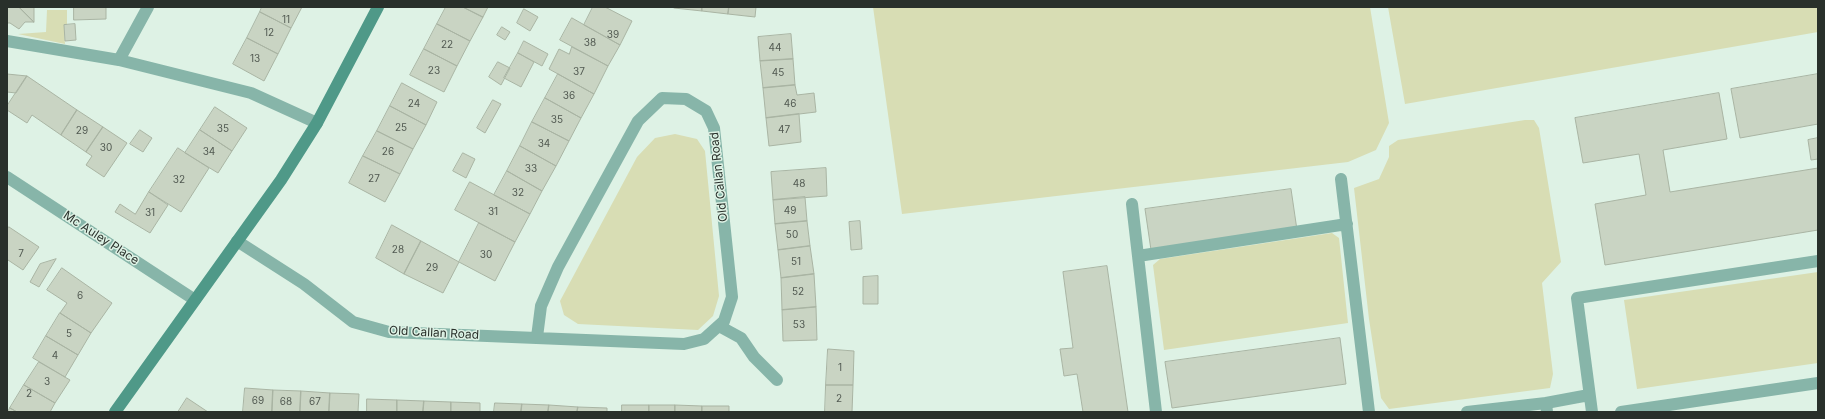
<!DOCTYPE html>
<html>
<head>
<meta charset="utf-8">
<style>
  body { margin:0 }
  #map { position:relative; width:1825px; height:419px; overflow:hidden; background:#def2e5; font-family:Inter,sans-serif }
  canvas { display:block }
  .frame { position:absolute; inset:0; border:8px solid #29302b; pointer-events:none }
</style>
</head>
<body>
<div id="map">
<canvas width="1825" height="419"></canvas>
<div class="frame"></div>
</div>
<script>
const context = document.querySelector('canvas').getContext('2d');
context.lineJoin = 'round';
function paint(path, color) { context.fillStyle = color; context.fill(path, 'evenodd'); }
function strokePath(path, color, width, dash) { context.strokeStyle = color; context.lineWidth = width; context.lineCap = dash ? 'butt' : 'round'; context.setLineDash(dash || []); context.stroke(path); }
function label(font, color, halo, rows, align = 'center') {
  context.font = font + ' Inter,sans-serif'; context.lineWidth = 3; context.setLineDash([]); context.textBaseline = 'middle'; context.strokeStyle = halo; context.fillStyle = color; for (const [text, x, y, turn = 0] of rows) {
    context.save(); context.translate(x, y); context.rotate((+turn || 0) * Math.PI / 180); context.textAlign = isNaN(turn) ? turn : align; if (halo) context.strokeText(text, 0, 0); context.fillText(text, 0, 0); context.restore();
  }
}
paint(new Path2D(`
  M 873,7 L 1370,7 L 1389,123 L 1376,150 L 1348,162 L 902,214 Z
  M 1388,7 L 1818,7 L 1818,32 L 1405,104 Z
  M 47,10 L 67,10 L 67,25 L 64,25 L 65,44 L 18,34 L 46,32 Z
  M 1525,120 L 1534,120 L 1539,128 L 1561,262 L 1542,283 L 1553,374 L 1550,388 L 1389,409 L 1381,398 L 1369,319 L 1354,188 L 1379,179 L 1389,157 L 1389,146 L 1398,140 Z
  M 675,134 L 697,139 L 705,151 L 719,296 L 713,316 L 698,330 L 578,324 L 564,315 L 560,301 L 637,157 L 655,138 Z
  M 1332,233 L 1339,238 L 1348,323 L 1164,350 L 1153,265 L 1160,259 Z
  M 1818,272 L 1818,363 L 1637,389 L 1624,300 Z`), '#d8ddb4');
const building = new Path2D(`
  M 7,7 L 19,7 L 34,22 L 25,22 L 19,29 L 10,23 L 7,23 Z
  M 19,7 L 34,7 L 34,22 Z
  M 74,7 L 106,7 L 106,19 L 74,20 Z
  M 262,7 L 302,7 L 291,28 L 260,12 Z
  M 446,7 L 463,7 L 483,17 L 470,41 L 437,24 Z
  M 463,7 L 488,7 L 483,17 Z
  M 593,7 L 605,7 L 632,21 L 620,45 L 584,25 Z
  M 674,7 L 702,7 L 702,11 L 674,8 Z
  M 702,7 L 729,7 L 728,14 L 702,11 Z
  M 729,7 L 756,7 L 755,17 L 728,14 Z
  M 524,9 L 538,17 L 530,31 L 517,23 Z
  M 260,12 L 291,28 L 278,54 L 247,38 Z
  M 572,18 L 620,45 L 608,66 L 560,40 Z
  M 75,24 L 76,40 L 65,41 L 64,25 Z
  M 437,24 L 470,41 L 457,66 L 424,49 Z
  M 502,27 L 510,32 L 505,40 L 497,35 Z
  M 791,34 L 793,59 L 760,61 L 758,37 Z
  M 247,38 L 278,54 L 264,81 L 233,64 Z
  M 524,41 L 548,54 L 542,66 L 518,53 Z
  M 572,47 L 608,66 L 594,94 L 549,69 L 559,49 L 569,54 Z
  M 424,49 L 457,66 L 444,92 L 410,75 Z
  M 518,53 L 534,62 L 521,87 L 504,78 Z
  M 793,59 L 795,85 L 763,88 L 760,61 Z
  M 498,62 L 510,68 L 501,85 L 489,77 Z
  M 7,74 L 27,76 L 16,93 L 7,92 Z
  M 558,74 L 594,94 L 581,118 L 545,98 Z
  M 1818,74 L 1818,124 L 1740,138 L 1731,89 Z
  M 27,76 L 77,110 L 61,135 L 32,115 L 27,123 L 7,110 L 7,106 Z
  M 402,83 L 437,102 L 426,125 L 390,106 Z
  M 795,85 L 797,95 L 814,93 L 816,112 L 766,118 L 763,88 Z
  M 1719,93 L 1727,139 L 1663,150 L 1670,192 L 1818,168 L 1818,230 L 1605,265 L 1595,204 L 1646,195 L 1639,154 L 1583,163 L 1575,118 Z
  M 545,98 L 581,118 L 569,141 L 532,122 Z
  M 493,100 L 501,104 L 485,133 L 477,128 Z
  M 390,106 L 426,125 L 413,149 L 377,131 Z
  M 215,107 L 247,128 L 232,151 L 200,130 Z
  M 77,110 L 103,127 L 86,152 L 61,135 Z
  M 799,114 L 801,142 L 769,146 L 766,118 Z
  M 532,122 L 569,141 L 556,166 L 520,146 Z
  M 103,127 L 127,143 L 104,177 L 86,165 L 92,156 L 86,152 Z
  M 140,130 L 152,138 L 143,152 L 130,144 Z
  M 200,130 L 232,151 L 218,173 L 185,153 Z
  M 377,131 L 413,149 L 400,174 L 363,156 Z
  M 1818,138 L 1818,159 L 1811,160 L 1808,140 Z
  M 520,146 L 556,166 L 542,191 L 507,171 Z
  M 178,148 L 209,168 L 181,212 L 149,192 Z
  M 463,153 L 475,159 L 466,178 L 453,171 Z
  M 363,156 L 400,174 L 385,202 L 349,183 Z
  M 826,168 L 827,196 L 773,200 L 771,172 Z
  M 507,171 L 542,191 L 530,214 L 494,195 Z
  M 470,182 L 530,214 L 515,242 L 455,210 Z
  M 1291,189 L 1297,230 L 1151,250 L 1145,209 Z
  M 149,192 L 168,205 L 150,233 L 115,212 L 120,204 L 135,214 Z
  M 805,197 L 807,221 L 775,224 L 773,200 Z
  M 807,221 L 810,246 L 778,250 L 775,224 Z
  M 860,221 L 862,249 L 851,250 L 849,222 Z
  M 479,223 L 515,242 L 495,281 L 459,262 Z
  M 392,225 L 421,241 L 404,274 L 376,258 Z
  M 9,227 L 39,247 L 23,270 L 8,260 L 7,262 L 7,230 Z
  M 421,241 L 459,262 L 443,293 L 404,274 Z
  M 810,246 L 814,274 L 781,278 L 778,250 Z
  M 56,259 L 39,287 L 30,282 L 40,264 Z
  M 1107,266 L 1128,412 L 1083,412 L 1077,374 L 1064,376 L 1060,349 L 1073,348 L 1063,272 Z
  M 62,268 L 112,303 L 91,333 L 60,313 L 67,303 L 47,290 Z
  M 814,274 L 816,307 L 782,310 L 781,278 Z
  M 878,276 L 878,304 L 863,304 L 863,277 Z
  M 816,307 L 817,340 L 783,341 L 782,310 Z
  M 60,313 L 91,333 L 78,355 L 46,336 Z
  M 46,336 L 78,355 L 65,377 L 33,358 Z
  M 1340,338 L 1346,384 L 1172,408 L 1165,362 Z
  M 828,349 L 854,351 L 853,385 L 826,385 Z
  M 39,362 L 70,380 L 55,403 L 24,385 Z
  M 24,385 L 55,403 L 50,412 L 17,412 L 10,408 Z
  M 826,385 L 853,385 L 852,412 L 825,412 Z
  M 245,388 L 273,390 L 272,412 L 243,412 Z
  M 273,390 L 301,391 L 300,412 L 272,412 Z
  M 301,391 L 330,393 L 329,412 L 300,412 Z
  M 330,393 L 359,394 L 358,412 L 329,412 Z
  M 187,398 L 208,412 L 178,412 Z
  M 367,399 L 397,400 L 397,412 L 367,412 Z
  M 397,400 L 424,401 L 423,412 L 397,412 Z
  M 424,401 L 451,402 L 451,412 L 423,412 Z
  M 451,402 L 480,403 L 480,412 L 451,412 Z
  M 495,403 L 522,404 L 521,412 L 494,412 Z
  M 522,404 L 549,405 L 548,412 L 521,412 Z
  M 549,405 L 578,407 L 577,412 L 548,412 Z
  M 622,405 L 649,405 L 649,412 L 622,412 Z
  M 649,405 L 675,405 L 675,412 L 649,412 Z
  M 675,405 L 702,406 L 702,412 L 675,412 Z
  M 702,406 L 729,406 L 729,412 L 702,412 Z
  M 578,407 L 607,408 L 607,412 L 577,412 Z
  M 10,408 L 17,412 L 8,412 Z`);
paint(building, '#c9d4c3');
strokePath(building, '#a9b4a3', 1);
strokePath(new Path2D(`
  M 7,41 L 119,60 L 251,93 L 317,123
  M 119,60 L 148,7
  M 1341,179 L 1369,412
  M 1132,204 L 1156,412
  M 1138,256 L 1347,224
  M 1546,403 L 1589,395
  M 1467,412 L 1546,403 L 1547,412
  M 1592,412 L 1577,298 L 1818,261
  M 1621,412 L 1818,383`), '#87b5a9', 12);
strokePath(new Path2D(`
  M 7,177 L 195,300
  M 237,241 L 304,284 L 353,322 L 389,332 L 684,344 L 704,339 L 724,321 L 732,297 L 714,128 L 706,111 L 686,99 L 662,98 L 638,121 L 558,267 L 541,306 L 537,337
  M 719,326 L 741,338 L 754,357 L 777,380`), '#87b5a9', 12);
strokePath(new Path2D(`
  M 115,412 L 281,180 L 317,123 L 378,7`), '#4f9988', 12);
label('10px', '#515951', null, [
  ["11",286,20],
  ["12",269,33],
  ["39",613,35],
  ["38",590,43],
  ["22",447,45],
  ["44",775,48],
  ["13",255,59],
  ["23",434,71],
  ["37",579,72],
  ["45",778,73],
  ["36",569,96],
  ["24",414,104],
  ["46",790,104],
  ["35",557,120],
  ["25",401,128],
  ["35",223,129],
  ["47",784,130],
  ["29",82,131],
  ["34",544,144],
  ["30",106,148],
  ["34",209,152],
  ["26",388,152],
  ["33",531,169],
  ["27",374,179],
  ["32",179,180],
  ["48",799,184],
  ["32",518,193],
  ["49",790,211],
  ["31",493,212],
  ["31",150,213],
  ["50",792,235],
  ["28",398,250],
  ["7",21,254],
  ["30",486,255],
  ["51",796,262],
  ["29",432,268],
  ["52",798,292],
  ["6",80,296],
  ["53",799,325],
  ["5",69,334],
  ["4",55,356],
  ["1",840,368],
  ["3",47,382],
  ["2",29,394],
  ["2",839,399],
  ["69",258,401],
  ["68",286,402],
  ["67",315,402]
]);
label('12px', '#29302b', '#def2e5', [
  ["Old Callan Road",719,177,-96],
  ["Mc Auley Place",101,238,33],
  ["Old Callan Road",434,333,3]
]);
</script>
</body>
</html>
